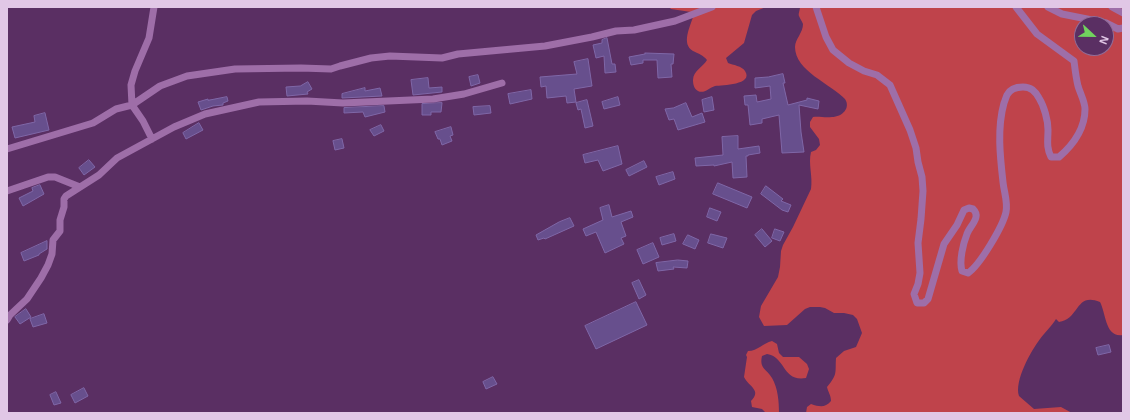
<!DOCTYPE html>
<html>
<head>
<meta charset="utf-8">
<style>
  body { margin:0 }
  #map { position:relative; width:1130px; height:420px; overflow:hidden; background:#5a2f63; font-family:Helvetica,sans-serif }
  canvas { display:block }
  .frame { position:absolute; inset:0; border:8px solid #e1c7e6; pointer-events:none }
  .north { position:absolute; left:1074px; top:16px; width:40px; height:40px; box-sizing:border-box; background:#5a2f63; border:1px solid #906c97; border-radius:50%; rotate:112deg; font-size:11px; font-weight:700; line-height:16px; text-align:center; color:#e1c7e6 }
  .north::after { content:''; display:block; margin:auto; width:14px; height:18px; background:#71d25e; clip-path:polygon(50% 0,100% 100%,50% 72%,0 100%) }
</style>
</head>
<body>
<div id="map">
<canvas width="1130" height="420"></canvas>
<div class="frame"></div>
<div class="north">N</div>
</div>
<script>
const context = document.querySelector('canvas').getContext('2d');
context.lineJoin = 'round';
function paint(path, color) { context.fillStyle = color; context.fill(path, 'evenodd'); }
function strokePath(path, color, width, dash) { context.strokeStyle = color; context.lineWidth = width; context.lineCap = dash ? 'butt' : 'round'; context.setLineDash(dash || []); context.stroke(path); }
paint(new Path2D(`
  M 669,7 L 766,7 L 756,11 L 752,15 L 744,43 L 726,58 L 728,63 C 733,65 742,66 745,71 C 754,85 722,85 715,86 C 709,88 704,94 698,91 C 694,89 693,84 693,80 C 693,71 703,67 707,60 C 703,55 699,54 693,51 C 681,44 690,27 693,17 L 691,12 L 671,9 Z
  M 800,7 L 1123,7 L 1123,335 C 1105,338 1106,313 1100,302 C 1075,292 1080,319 1059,322 L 1056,319 C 1052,326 1045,332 1040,339 C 1031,351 1014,381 1019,396 L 1034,409 L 1061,407 L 1072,413 L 806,413 L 807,407 L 811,404 C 820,407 825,408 831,401 C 831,395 828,392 827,387 C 838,374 835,373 836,358 L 844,351 L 856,347 L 862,333 L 857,319 L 853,315 L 844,313 L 834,313 L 825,308 L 820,307 L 810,307 L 805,309 L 787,325 L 764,326 L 759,317 L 761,306 L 778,277 L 780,267 L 781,251 L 783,245 L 793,227 L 811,189 C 813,176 808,164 811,152 L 816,150 L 820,145 L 819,139 L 810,127 L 810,122 L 813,117 C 819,116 825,118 832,117 C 842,117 851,108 845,99 C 831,84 795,71 795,47 C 795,39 803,33 803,24 C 802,21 800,19 799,16 C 798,14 800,10 800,7 ZM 1082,24 L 1106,24 L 1106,48 L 1082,48 Z
  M 772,341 L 777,344 L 779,353 L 783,357 L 799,357 L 807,364 L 809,369 L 806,378 C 782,382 786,357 767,354 L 762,356 C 759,369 767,369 772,378 C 778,388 779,402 779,413 L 766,413 L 762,409 L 752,407 L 751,401 C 762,390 749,387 744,377 L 747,357 L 746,355 L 748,351 C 758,351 763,343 772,341 Z`), '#bf434b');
const building = new Path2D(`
  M 607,38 L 612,64 L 615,64 L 616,72 L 605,73 L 604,56 L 596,58 L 593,45 L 602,43 L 602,40 Z
  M 645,53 L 674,54 L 673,64 L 671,64 L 672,77 L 658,78 L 657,60 L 643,60 L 643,63 L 631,65 L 629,57 L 645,54 Z
  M 588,59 L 592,86 L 574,89 L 576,102 L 567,103 L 566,96 L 547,98 L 546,86 L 541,87 L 540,77 L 577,74 L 574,62 Z
  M 783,74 L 785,83 L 783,83 L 788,105 L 807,100 L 807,98 L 819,101 L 818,109 L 799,105 L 801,132 L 804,152 L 782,153 L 779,115 L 762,119 L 762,123 L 750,125 L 748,105 L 745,105 L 744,96 L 756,95 L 757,102 L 771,99 L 770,86 L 755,88 L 755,78 L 768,77 Z
  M 478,75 L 480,83 L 471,86 L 469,77 Z
  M 428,78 L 429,88 L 442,87 L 442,92 L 413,95 L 411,80 Z
  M 308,82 L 312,89 L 307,92 L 308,94 L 287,96 L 286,87 L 300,86 Z
  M 365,88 L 365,91 L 380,88 L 382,96 L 342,98 L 342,94 Z
  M 531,90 L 532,99 L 510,104 L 508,94 Z
  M 227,97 L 228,101 L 223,103 L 223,105 L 213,106 L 201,110 L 198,102 L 208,99 L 208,100 Z
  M 618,97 L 620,105 L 604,109 L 602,102 Z
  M 712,97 L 714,110 L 704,112 L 702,100 Z
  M 587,100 L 593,126 L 585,128 L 581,109 L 578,110 L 576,103 Z
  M 442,103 L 441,112 L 431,112 L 431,115 L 422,115 L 422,104 Z
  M 686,103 L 692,117 L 702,113 L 705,122 L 678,130 L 674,119 L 669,120 L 665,109 L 673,108 Z
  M 384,106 L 385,112 L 365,117 L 363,112 L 344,113 L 344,108 Z
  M 490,106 L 491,113 L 474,115 L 473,107 Z
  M 45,113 L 49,130 L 15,138 L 12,127 L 35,122 L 34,116 Z
  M 199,123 L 203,130 L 186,139 L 183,133 Z
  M 381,125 L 384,131 L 374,136 L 370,130 Z
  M 451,127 L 453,135 L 450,136 L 452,141 L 442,145 L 440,139 L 438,139 L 435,132 Z
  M 738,136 L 738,149 L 759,146 L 760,153 L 748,155 L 748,156 L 746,156 L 747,177 L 733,178 L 732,162 L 714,166 L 714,165 L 696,166 L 695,158 L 723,155 L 722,137 Z
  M 342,139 L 344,148 L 335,150 L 333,141 Z
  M 618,146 L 622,164 L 603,171 L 598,160 L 585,163 L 583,155 Z
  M 89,160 L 95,167 L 84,175 L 79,168 Z
  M 644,161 L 647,167 L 629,176 L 626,170 Z
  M 673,172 L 675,179 L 659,185 L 656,177 Z
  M 718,183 L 752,197 L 747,208 L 713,194 Z
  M 40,185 L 44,194 L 23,206 L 19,198 L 33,191 L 32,188 Z
  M 766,186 L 783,199 L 781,201 L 791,205 L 788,212 L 782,210 L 761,194 Z
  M 609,205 L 612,217 L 631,211 L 633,217 L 621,222 L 626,236 L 621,238 L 624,244 L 605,253 L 596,232 L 586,236 L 583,229 L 603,220 L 600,208 Z
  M 710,208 L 721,212 L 717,221 L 707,217 Z
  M 570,218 L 574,226 L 545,239 L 544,238 L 538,240 L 536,235 L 559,222 Z
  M 762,229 L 772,241 L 765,247 L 755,235 Z
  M 775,229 L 784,232 L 780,241 L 772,238 Z
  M 674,234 L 676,241 L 662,245 L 660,238 Z
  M 711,234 L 727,238 L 723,248 L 708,243 Z
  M 688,235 L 699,240 L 695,249 L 683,244 Z
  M 47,241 L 47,249 L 39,254 L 39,255 L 24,261 L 21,253 Z
  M 653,243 L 659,257 L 643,264 L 637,250 Z
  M 678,260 L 688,261 L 687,268 L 673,267 L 674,269 L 658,271 L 656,263 Z
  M 639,280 L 646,295 L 639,299 L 632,283 Z
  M 636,302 L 647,325 L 596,349 L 585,326 Z
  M 26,309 L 31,317 L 20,324 L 15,317 Z
  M 44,314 L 47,323 L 33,327 L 30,319 Z
  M 1109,345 L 1111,352 L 1098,355 L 1096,348 Z
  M 493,377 L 497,384 L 486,389 L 483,382 Z
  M 84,388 L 88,396 L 75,403 L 71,395 Z
  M 56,392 L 61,403 L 54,405 L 50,395 Z`);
paint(building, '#674f8d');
strokePath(building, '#7f67a7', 1);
strokePath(new Path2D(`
  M 816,7 L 826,37 L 833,50 L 849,63 L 864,71 L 877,75 L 890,85 L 910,130 L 916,148 L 918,162 L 922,177 L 923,191 L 921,219 L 918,243 L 920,273 L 918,284 L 914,294 L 917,303 L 924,303 L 928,299 L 944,244 L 957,225 L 964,210 L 969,208 L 973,209 C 975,211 977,213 976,217 C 975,223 969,228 967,234 C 963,244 959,261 962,271 L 968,273 C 980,265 1003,226 1006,212 C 1008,202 1004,192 1003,182 C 1000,156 997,128 1004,103 C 1005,101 1006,97 1007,95 C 1010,89 1017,87 1023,87 C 1031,87 1035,91 1039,98 C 1044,106 1048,120 1048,130 C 1048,140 1046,147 1051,157 L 1059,157 C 1073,145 1085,129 1085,109 C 1085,102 1080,93 1078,86 C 1076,78 1075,69 1074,61 L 1037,34 L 1016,7
  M 1048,7 L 1062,14 L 1087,19 L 1106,23 L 1118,29 L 1123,28
  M 1112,7 L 1123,13
  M 152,139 L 143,121 L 132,105 L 131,85 L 135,71 L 149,38 L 154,7
  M 7,149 L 93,123 L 116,109 L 132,105 L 160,86 L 187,76 L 235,69 L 301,68 L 331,69 L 340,66 L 371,58 L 390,56 L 442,58 L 458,54 L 545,46 L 592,37 L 616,31 L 634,30 L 675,21 L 712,7
  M 7,191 L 48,177 L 55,177 L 80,187
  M 7,320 L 10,315 L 27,299 L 41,278 L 48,265 L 52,254 L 53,240 L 60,231 L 60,220 L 64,207 L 64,199 L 66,196 L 99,175 L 117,158 L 174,127 L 205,114 L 259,102 L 307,101 L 343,103 L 433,99 L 464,94 L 502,83`), '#9e6ea8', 7);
</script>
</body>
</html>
